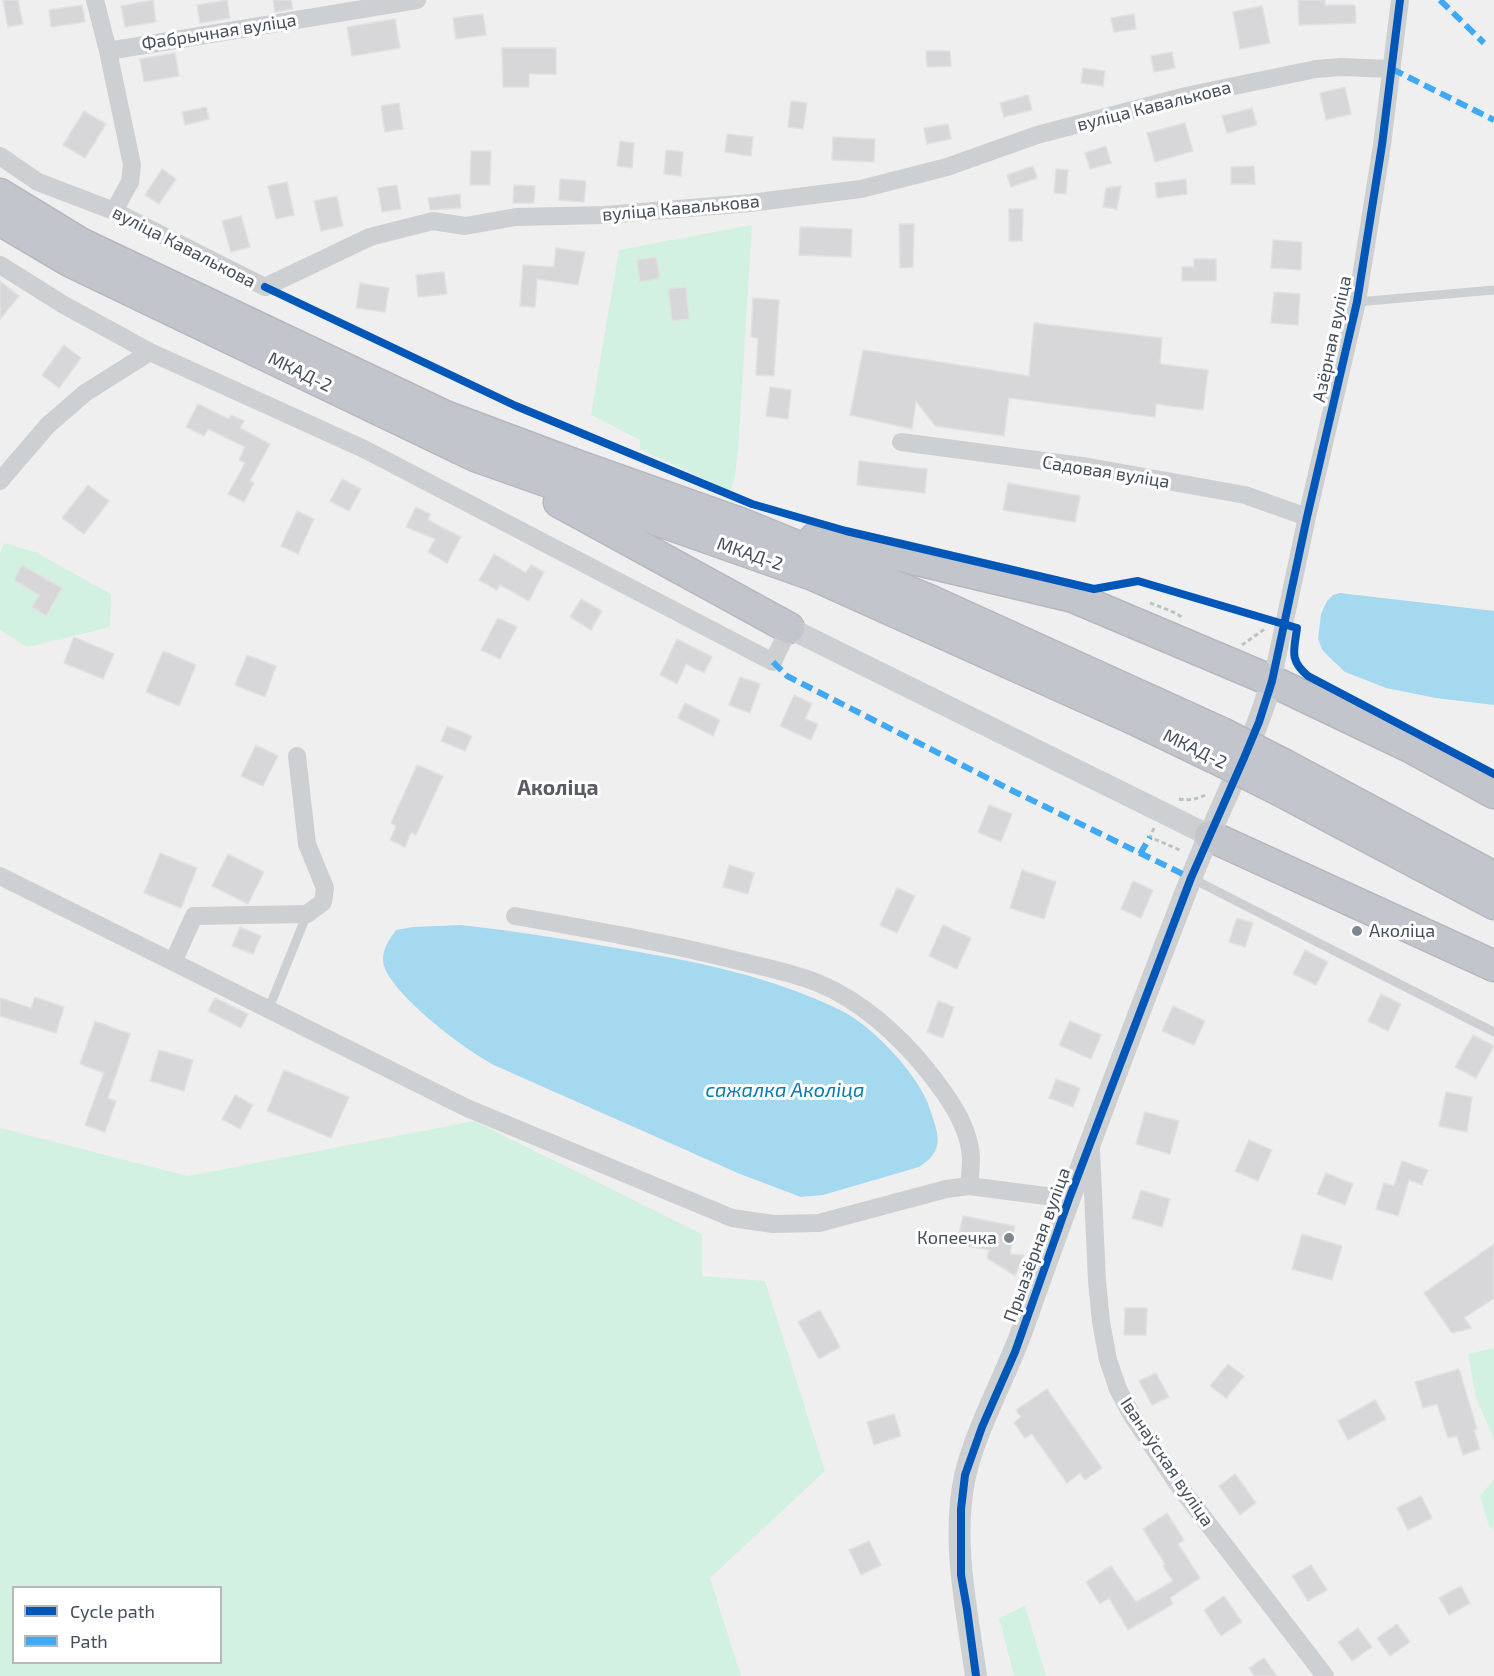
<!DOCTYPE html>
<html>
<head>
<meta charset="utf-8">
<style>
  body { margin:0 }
  #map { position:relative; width:1494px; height:1676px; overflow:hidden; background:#f0efef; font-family:"Exo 2",sans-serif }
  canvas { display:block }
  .legend { position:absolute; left:12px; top:1586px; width:210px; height:78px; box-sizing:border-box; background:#fff; border:2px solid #b5b9be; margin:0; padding:8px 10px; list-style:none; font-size:18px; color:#454f5d }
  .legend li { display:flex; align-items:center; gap:12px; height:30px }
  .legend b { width:30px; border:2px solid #b5b9be }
</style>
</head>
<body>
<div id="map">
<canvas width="1494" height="1676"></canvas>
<ul class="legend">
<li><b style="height:8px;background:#0057b8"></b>Cycle path</li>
<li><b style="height:8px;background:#3fa9f5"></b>Path</li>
</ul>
</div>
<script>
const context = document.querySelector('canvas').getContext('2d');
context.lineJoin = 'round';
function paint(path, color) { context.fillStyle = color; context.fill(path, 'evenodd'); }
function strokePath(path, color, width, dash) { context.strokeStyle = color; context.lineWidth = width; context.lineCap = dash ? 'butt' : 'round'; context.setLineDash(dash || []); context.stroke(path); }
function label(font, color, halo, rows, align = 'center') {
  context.font = font + ' "Exo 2",sans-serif'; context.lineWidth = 6; context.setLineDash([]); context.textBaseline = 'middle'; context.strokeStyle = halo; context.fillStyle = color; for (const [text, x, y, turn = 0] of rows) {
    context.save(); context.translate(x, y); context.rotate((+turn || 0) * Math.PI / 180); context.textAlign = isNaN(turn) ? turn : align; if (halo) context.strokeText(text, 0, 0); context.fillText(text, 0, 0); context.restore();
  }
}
paint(new Path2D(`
  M 752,225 L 738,451 L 734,481 L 730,491 L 640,449 L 640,440 L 591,415 L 619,250 Z
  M 4,543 L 35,552 L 111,594 L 110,627 L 27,647 L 0,630 L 0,553 Z
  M 474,1121 L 702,1234 L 702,1276 L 765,1281 L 825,1471 L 710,1578 L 741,1676 L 0,1676 L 0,1128 L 188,1176 ZM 14,1588 L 220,1588 L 220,1662 L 14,1662 Z
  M 1494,1348 L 1494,1439 L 1476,1398 L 1468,1354 Z
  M 1494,1479 L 1494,1530 L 1489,1526 L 1480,1496 Z
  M 1025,1606 L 1046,1676 L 1014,1676 L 999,1618 Z`), '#d2f1e1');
paint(new Path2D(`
  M 1340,593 L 1494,611 L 1494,705 L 1436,698 L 1386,688 L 1345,672 L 1323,651 L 1318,639 L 1321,614 L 1327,601 L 1333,595 Z
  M 461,925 C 516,931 571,940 627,950 C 699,962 773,977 840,1010 C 872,1025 919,1075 930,1109 C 939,1136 945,1150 919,1167 L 823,1195 L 801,1197 L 740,1174 L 496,1066 C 469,1053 384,990 383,960 C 383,948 389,940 396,930 L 413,927 Z`), '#a4d9f0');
const building = new Path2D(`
  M 3,0 L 18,0 L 23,24 L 8,27 Z
  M 153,0 L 156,22 L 125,27 L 121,6 Z
  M 227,0 L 230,18 L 200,23 L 197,5 Z
  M 273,0 L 291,0 L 293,9 L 275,12 Z
  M 1298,0 L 1325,0 L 1325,5 L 1355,5 L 1356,23 L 1299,25 Z
  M 82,5 L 85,22 L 51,27 L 49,10 Z
  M 1262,6 L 1270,43 L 1240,49 L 1233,12 Z
  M 483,14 L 486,35 L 456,39 L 453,18 Z
  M 1134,14 L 1136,29 L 1114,32 L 1111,18 Z
  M 395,19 L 400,48 L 352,56 L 347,27 Z
  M 502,48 L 556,48 L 556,74 L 529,74 L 529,87 L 503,87 Z
  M 926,51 L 950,51 L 951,66 L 927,67 Z
  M 1172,52 L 1175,68 L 1154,72 L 1151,56 Z
  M 175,53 L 179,76 L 144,82 L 140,59 Z
  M 1083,68 L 1105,71 L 1103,86 L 1081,83 Z
  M 1345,87 L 1351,114 L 1326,120 L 1320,93 Z
  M 1028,95 L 1032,110 L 1004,117 L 1000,103 Z
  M 791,101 L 807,103 L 803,129 L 788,127 Z
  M 399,103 L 403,129 L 385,132 L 381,106 Z
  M 206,107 L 209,119 L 185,125 L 182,112 Z
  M 1252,108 L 1257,125 L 1227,133 L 1222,116 Z
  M 84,111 L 106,124 L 85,158 L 63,145 Z
  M 1185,123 L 1193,151 L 1155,162 L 1147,133 Z
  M 948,124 L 951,139 L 927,144 L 924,128 Z
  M 727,134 L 753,137 L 751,156 L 725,152 Z
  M 833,137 L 875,139 L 874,162 L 832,160 Z
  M 620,141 L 634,143 L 632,168 L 617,166 Z
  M 1106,146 L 1111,163 L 1090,169 L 1085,153 Z
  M 666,150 L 683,152 L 681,176 L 664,174 Z
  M 471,151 L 491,151 L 490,185 L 470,185 Z
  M 1033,166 L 1037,178 L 1011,187 L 1007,175 Z
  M 1254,166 L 1255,184 L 1231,184 L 1231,167 Z
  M 162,169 L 176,179 L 159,204 L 145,195 Z
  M 1056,169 L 1068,170 L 1066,194 L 1054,193 Z
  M 560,179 L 586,181 L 584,202 L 559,200 Z
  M 1186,179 L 1187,194 L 1157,198 L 1155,183 Z
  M 287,182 L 294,215 L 276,219 L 268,186 Z
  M 397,185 L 401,209 L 382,212 L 378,188 Z
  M 514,185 L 535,186 L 534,203 L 513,203 Z
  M 1121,186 L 1117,209 L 1103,207 L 1106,188 Z
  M 460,194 L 461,208 L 430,210 L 428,198 Z
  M 337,196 L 343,226 L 321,231 L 314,201 Z
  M 1009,209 L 1023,209 L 1022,241 L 1009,241 Z
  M 241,216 L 250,247 L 231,252 L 222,221 Z
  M 899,224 L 914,224 L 913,267 L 900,268 Z
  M 800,227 L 852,229 L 851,257 L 799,255 Z
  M 1273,240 L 1302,242 L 1301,270 L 1271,268 Z
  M 556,248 L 585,252 L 578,285 L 537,279 L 535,307 L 520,306 L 523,265 L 554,267 Z
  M 656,257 L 660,278 L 640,282 L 637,260 Z
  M 1194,259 L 1216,259 L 1216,281 L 1182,281 L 1182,267 L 1194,267 Z
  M 444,272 L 447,294 L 418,297 L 416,275 Z
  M 0,281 L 19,296 L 0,319 Z
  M 360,283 L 389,288 L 385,312 L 356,308 Z
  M 686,287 L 689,319 L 672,321 L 668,289 Z
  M 1274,292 L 1300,294 L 1298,325 L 1271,323 Z
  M 753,298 L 779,300 L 774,376 L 756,375 L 758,338 L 751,337 Z
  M 1034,323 L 1162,338 L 1160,364 L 1208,370 L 1203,410 L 1156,404 L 1155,417 L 1009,398 L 1004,436 L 935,426 L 916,401 L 912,429 L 850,415 L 863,350 L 1029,376 Z
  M 64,345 L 81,358 L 59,388 L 42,375 Z
  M 770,387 L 791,390 L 788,419 L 766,416 Z
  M 198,404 L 229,419 L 231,415 L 244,421 L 240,428 L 270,444 L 250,481 L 254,483 L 244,502 L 228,494 L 245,463 L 239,460 L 245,447 L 208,429 L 204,436 L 186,427 Z
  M 859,461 L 927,469 L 925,493 L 857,485 Z
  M 342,479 L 361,489 L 349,511 L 330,501 Z
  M 1008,483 L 1080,496 L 1075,522 L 1003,510 Z
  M 88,485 L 109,501 L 84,534 L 62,518 Z
  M 416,507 L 430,514 L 428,520 L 461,537 L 447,563 L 428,552 L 435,539 L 406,527 Z
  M 297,511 L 314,519 L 298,554 L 281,546 Z
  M 494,554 L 526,573 L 531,565 L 544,572 L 529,601 L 500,585 L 497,590 L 479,580 Z
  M 22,565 L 62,588 L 46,616 L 32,607 L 39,595 L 14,580 Z
  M 581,599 L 602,611 L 591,630 L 570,617 Z
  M 498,618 L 517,627 L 500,659 L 481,650 Z
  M 74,637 L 114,654 L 103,679 L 64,663 Z
  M 677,639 L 712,657 L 704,673 L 686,664 L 677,684 L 660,675 Z
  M 163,651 L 196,665 L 179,706 L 146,692 Z
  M 247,655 L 276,666 L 265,697 L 235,685 Z
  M 740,677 L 760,684 L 750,713 L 729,705 Z
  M 794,695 L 812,704 L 805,719 L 818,724 L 811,740 L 780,726 Z
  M 685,703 L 720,720 L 713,736 L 678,718 Z
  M 447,726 L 472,736 L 465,751 L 441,741 Z
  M 256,745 L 278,756 L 263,786 L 241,776 Z
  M 417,765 L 443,776 L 416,835 L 411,832 L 405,847 L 390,840 L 396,826 L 391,823 Z
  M 989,805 L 1012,814 L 1001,842 L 978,832 Z
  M 160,853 L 197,868 L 181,908 L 144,893 Z
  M 228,854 L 264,872 L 248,904 L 212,886 Z
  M 729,865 L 754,873 L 748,894 L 723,887 Z
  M 1022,870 L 1056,882 L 1044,919 L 1010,908 Z
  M 1133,881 L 1153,890 L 1141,918 L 1121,909 Z
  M 897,888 L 915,896 L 897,933 L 880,925 Z
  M 1237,918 L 1253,923 L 1245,947 L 1229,942 Z
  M 943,925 L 971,938 L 957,969 L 929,956 Z
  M 240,927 L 261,936 L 253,954 L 232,946 Z
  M 1305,950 L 1328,962 L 1316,985 L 1293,974 Z
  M 1381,994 L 1401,1004 L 1388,1031 L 1368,1021 Z
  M 35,997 L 64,1007 L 56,1033 L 0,1016 L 0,998 L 31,1008 Z
  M 215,998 L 248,1014 L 241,1028 L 208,1011 Z
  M 938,1001 L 954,1007 L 943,1038 L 927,1032 Z
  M 1173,1006 L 1205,1021 L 1194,1045 L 1162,1031 Z
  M 95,1021 L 130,1034 L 108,1098 L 116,1101 L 105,1132 L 85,1125 L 104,1073 L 80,1064 Z
  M 1070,1021 L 1101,1035 L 1091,1059 L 1059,1045 Z
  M 1473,1035 L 1494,1046 L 1476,1078 L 1455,1067 Z
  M 159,1050 L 193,1060 L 184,1091 L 150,1081 Z
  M 284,1070 L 349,1097 L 331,1138 L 267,1111 Z
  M 1056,1079 L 1080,1088 L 1073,1107 L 1049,1098 Z
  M 1446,1092 L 1472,1097 L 1467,1132 L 1439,1126 Z
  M 235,1095 L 253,1105 L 240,1129 L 222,1119 Z
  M 1145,1112 L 1179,1121 L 1170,1154 L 1136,1144 Z
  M 1249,1140 L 1272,1150 L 1258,1181 L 1235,1171 Z
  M 1402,1161 L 1428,1170 L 1422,1185 L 1409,1180 L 1398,1216 L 1376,1209 L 1384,1183 L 1394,1186 Z
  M 1326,1173 L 1353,1184 L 1345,1205 L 1317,1194 Z
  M 1141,1190 L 1170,1199 L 1162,1227 L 1132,1218 Z
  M 963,1216 L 1015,1226 L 1010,1254 L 1024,1255 L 1015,1276 L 987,1258 L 989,1250 L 957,1244 Z
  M 1302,1234 L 1342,1246 L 1332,1280 L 1292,1269 Z
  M 1494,1244 L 1494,1298 L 1464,1318 L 1472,1328 L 1452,1333 L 1424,1293 Z
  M 1125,1308 L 1147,1308 L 1146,1335 L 1124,1335 Z
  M 820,1310 L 840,1347 L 819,1359 L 798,1322 Z
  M 1228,1364 L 1244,1376 L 1226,1398 L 1210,1386 Z
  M 1459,1369 L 1477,1429 L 1474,1430 L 1480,1449 L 1463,1455 L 1457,1436 L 1448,1438 L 1437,1404 L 1423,1408 L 1415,1382 Z
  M 1156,1373 L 1169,1397 L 1152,1405 L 1139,1381 Z
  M 1047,1389 L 1102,1468 L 1085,1480 L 1080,1473 L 1067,1483 L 1032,1434 L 1025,1438 L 1014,1423 L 1021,1417 L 1016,1410 Z
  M 1375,1400 L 1386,1419 L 1348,1440 L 1338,1421 Z
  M 894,1414 L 901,1436 L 874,1445 L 867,1422 Z
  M 1235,1474 L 1256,1503 L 1240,1515 L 1219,1486 Z
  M 1421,1496 L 1432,1518 L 1408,1530 L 1397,1508 Z
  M 1167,1513 L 1184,1540 L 1178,1544 L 1200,1578 L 1170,1598 L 1173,1604 L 1128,1630 L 1109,1598 L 1100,1604 L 1086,1582 L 1111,1566 L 1136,1602 L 1173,1581 L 1163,1566 L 1165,1564 L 1143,1529 Z
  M 869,1541 L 881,1565 L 861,1575 L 849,1550 Z
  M 1311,1565 L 1327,1590 L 1308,1601 L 1292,1576 Z
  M 1461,1586 L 1470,1603 L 1449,1615 L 1439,1598 Z
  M 1224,1596 L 1242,1622 L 1221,1636 L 1204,1610 Z
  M 1397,1624 L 1410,1642 L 1390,1656 L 1377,1638 Z
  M 1358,1628 L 1372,1647 L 1352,1661 L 1338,1642 Z
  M 1264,1658 L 1277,1676 L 1254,1676 L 1249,1668 Z`);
paint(building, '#d7d7d9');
strokePath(building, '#e1e1e2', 1.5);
const trunk = new Path2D(`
  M 0,194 L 82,244 L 445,416 L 579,466 L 740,523 L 851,568 L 929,600 L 1222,733
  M 0,220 L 71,262 L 475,456 L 813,575 L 1138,721 L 1213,757
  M 559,502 L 789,628
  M 815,538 L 900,556 L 1073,597 L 1272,681 L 1410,747 L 1494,793
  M 1285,765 L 1494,877
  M 1275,788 L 1494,904
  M 1210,836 L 1494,966`);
strokePath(trunk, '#b4b8bf', 33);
strokePath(new Path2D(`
  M 1150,603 L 1171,611 L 1182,617
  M 1242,645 L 1266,628
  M 1179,799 C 1190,801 1198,799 1207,794
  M 1154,828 L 1150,837 L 1182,851`), '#b9c5c3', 3, [4.5, 3]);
strokePath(new Path2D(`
  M 1357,302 L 1494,290
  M 1191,878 L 1494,1032
  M 269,1008 L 307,914`), '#cdd0d3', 9);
strokePath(new Path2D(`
  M 95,0 L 108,51 L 417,0
  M 108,51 L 132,165 L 130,182 L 114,211
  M 0,156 L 38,182 L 114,211 L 265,287 L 370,237 L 433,221 L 465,226 L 516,217 L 605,215 L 750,203 L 861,189 L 947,167 L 1037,135 L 1186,96 L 1316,69 L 1341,67 L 1392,69
  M 0,265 L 64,305 L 150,352
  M 901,442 L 1089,467 L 1245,495 L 1307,517
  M 0,481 L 48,425 L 85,393 L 150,352 L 364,449 L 773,662 L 789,628
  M 1272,681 L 1307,517 L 1357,302 L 1382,145 L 1400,0
  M 0,876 L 467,1108 L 732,1218 L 773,1224 L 819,1223 L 946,1189 L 969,1186 L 1069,1199
  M 515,916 C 589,929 662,942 735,960 C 762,967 791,972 818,983 C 860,1000 899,1035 927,1070 C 947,1095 970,1126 971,1159 C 971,1168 970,1177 969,1186
  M 173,962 L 194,916 L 307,914 L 323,902 L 325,888 L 307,844 L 297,756
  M 1091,1149 L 1097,1281 L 1101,1322 L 1108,1360 L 1118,1389 L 1131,1414 L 1179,1486 L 1325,1676`), '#cdd0d3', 18);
strokePath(new Path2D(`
  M 789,628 L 1210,836
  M 976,1676 C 967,1610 951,1542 965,1476 C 976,1428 1006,1376 1023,1328 C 1076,1178 1132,1030 1190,881 C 1216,814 1251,751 1272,681`), '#cdd0d3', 22);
strokePath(trunk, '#c2c6cc', 30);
const trunkBridge = new Path2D(`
  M 1222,733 L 1285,765
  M 1213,757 L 1275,788`);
strokePath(trunkBridge, '#b4b8bf', 33, []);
strokePath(trunkBridge, '#c2c6cc', 30);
strokePath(new Path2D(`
  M 1440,0 L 1484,43
  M 1392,69 L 1494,120
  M 773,662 L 787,676 L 1009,789 L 1191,878
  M 1140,854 L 1150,837`), '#3fa9f5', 6, [12, 6]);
strokePath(new Path2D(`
  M 265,287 L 516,406 L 752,504 L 846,531 L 1094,589 L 1138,581 L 1297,628 C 1294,651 1289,660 1308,676 L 1494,774
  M 976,1676 L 967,1609 L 961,1575 L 961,1509 L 965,1475 L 982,1427 L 1015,1352 L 1069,1199 L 1191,878 L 1244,758 L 1259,722 L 1272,681 L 1307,517 L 1357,302 L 1382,145 L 1400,0`), '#0057b8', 8);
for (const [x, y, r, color] of [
  [1357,931,6,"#818790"],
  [1009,1238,6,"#818790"]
]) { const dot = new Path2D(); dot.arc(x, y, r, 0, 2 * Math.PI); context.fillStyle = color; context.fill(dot); strokePath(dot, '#fff', 2); }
label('18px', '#454f5d', '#fff', [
  ["Фабрычная вуліца",219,32,-9],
  ["вуліца Кавалькова",1154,106,-14],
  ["вуліца Кавалькова",681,208,-5],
  ["вуліца Кавалькова",184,247,27],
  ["Азёрная вуліца",1332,339,-78],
  ["МКАД-2",300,372,26],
  ["Садовая вуліца",1106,472,9],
  ["МКАД-2",750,554,19],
  ["МКАД-2",1195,749,26],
  ["Прыазёрная вуліца",1037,1245,-70],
  ["Іванаўская вуліца",1167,1462,56]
]);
label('18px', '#454f5d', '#fff', [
  ["Аколіца",1369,931],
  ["Копеечка",997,1238,"right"]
], 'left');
label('italic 20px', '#037cb2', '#fff', [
  ["сажалка Аколіца",785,1090]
]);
label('bold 21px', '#5a5e64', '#fff', [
  ["Аколіца",558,788]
]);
</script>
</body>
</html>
